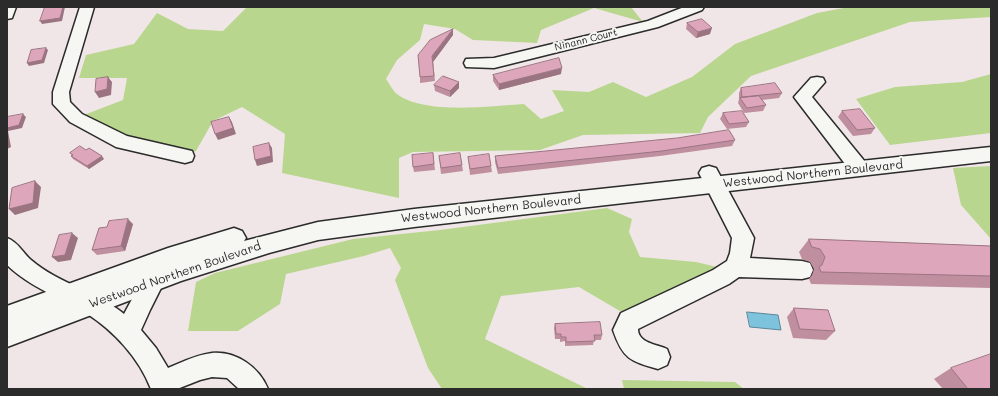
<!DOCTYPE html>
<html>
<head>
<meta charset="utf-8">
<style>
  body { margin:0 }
  #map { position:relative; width:998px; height:396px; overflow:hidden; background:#f1e6e7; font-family:Mali,sans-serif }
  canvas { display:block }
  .frame { position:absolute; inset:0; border:8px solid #2b2b2b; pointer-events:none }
</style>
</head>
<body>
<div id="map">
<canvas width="998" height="396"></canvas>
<div class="frame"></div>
</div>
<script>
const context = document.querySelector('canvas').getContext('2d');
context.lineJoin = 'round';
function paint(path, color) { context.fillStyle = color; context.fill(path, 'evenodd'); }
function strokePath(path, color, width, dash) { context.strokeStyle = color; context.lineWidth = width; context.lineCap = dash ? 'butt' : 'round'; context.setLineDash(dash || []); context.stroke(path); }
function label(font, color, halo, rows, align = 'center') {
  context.font = font + ' Mali,sans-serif'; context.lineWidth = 4; context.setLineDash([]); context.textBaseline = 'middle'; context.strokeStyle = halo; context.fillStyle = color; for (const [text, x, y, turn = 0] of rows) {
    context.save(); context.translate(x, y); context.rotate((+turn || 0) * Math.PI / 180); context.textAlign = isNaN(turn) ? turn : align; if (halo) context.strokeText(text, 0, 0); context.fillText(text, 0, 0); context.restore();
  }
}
paint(new Path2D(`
  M 245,7 L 631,7 L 643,22 L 594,8 L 541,30 L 537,43 L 473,40 L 455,29 L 424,24 L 420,40 L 397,60 L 386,79 C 389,83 393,91 397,94 C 425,115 490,106 524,104 L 541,119 L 564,111 L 552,90 L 589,92 L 613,82 L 646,97 L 692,77 L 735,44 L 817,13 L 849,7 L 991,7 L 991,17 L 910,22 L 751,76 L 708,117 L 700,133 L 583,135 L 540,150 L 413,152 L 399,158 L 399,198 L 282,173 L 285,134 L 242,107 L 213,121 L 196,151 L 185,156 L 122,142 L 76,118 L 123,100 L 127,78 L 79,78 L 86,55 L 134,44 L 157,13 L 188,29 L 223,31 L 246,8 Z
  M 991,74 L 991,133 L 890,145 L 856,99 L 895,87 L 962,82 Z
  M 991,166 L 991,239 L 961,205 L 953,168 Z
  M 607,208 L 632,219 L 629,232 L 640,257 L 696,262 L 717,267 L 625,314 L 579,287 L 501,296 L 485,339 L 588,389 L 442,389 L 428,368 L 395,280 L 401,268 L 390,248 L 364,256 L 286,274 L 280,304 L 238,331 L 188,331 L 196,282 L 215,273 L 353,239 L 440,230 Z
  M 622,380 L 735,382 L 744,389 L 624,389 Z`), '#b9d68e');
const water = new Path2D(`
  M 747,312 L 778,315 L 781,330 L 750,327 Z`);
paint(water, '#7dc3de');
strokePath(water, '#5c8696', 1);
const minor = new Path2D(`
  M 7,7 L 16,7 L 12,18 L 7,19 Z
  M 80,7 L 94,7 L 69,92 L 70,102 L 82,114 L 127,136 L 192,151 L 194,156 L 192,161 L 185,163 L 116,147 L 70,122 L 53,104 L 53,92 Z
  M 684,7 L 704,7 L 702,10 L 658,27 L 494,68 L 466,67 L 464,63 L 466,59 L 494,58 L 648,21 Z
  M 817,77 L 823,78 L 825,82 L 812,97 L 866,163 L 869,168 L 866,173 L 859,175 L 852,173 L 794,97 L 811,78 Z
  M 709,166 L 716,168 L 754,238 L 750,258 L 802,261 L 810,263 L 813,270 L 810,277 L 802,279 L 739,277 L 729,284 L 638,329 C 638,343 656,344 667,349 L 670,357 L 667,365 L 658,369 C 630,361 623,359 613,330 L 621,313 L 713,270 L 727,261 L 730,253 L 732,238 L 699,173 L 702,168 Z
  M 7,238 C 18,242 23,253 31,260 C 59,284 96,291 124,314 L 146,273 L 154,270 L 162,273 L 165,280 L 150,310 L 141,330 L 156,348 L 168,368 C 182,362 196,355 212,353 C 236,351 259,367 268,389 L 239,389 L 227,378 L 212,377 L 200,380 L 177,389 L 151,389 C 139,358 114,331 86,313 C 59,297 30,287 7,265 Z`);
const major = new Path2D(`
  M 991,147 L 991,161 L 414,227 L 318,240 L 269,253 L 181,281 L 7,347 L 7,306 L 168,248 L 234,228 L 242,231 L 246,238 L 244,241 L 318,222 L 414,209 Z`);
strokePath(minor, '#2b2b2b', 3);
strokePath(major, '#2b2b2b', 3);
paint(minor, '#f6f6f2');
paint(major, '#f6f6f2');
paint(new Path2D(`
  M 687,23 L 710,34 L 696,38 L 686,29 Z
  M 453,29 L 453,35 L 433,62 L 435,81 L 420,83 L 420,77 Z
  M 561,74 L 499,90 L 493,81 L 493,75 Z
  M 434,85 L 459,88 L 450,97 L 435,91 Z
  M 741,88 L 782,93 L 779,98 L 762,100 L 766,105 L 763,111 L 744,113 L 738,103 L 739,99 L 739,93 Z
  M 842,111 L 875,128 L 871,134 L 853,136 L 838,117 Z
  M 723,113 L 749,122 L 746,127 L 727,129 L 720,119 Z
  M 735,140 L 732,146 L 660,156 L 498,174 L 495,162 L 495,156 Z
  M 86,150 L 104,159 L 89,169 L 73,159 L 71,156 L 72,155 L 70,153 Z
  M 433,153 L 435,170 L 414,172 L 413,167 Z
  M 439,156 L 462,165 L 463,171 L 441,174 Z
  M 468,157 L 491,166 L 492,172 L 470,175 Z
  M 133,224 L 125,251 L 97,255 L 92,250 Z
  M 809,239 L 991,246 L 991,288 L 811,284 L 809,279 L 812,275 L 814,269 L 810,262 L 802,259 L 799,252 Z
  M 794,308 L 835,331 L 826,340 L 793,338 L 787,317 Z
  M 555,324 L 602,335 L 601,340 L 594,340 L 593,345 L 565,346 L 565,341 L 560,342 L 560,339 L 555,339 L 554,328 Z
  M 951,368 L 991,389 L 943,389 L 934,379 Z`), '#bf8fa0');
paint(new Path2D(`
  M 63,7 L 65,7 L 62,21 L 42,24 L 40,21 Z
  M 712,28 L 710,34 L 696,38 L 698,32 Z
  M 453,29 L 453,35 L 433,62 L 435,81 L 432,56 Z
  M 46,48 L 48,50 L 44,63 L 29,66 L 27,63 Z
  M 562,68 L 561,74 L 499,90 L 499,84 Z
  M 108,77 L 112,82 L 111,95 L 99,98 L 95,92 Z
  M 459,82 L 459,88 L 450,97 L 450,91 Z
  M 23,114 L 26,117 L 22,128 L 8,131 L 11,147 L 7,149 L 7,128 Z
  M 229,117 L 232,122 L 236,134 L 218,140 L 215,134 Z
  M 269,143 L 272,148 L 273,162 L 257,166 L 255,160 Z
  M 102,156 L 104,159 L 89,169 L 87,166 Z
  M 35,181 L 41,187 L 38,208 L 15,215 L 9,209 Z
  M 128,219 L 133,224 L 125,251 L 121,246 Z
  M 72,233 L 78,238 L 71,260 L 58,262 L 52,257 Z`), '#9b7482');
const building = new Path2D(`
  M 45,7 L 63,7 L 60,18 L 40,21 Z
  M 702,19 L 712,28 L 698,32 L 687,23 Z
  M 453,29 L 432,56 L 434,76 L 420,77 L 418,55 L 430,40 Z
  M 46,48 L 42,60 L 27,63 L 31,50 Z
  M 559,58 L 562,68 L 499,84 L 493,75 Z
  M 443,76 L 459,82 L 450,91 L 434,85 Z
  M 108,77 L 107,89 L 95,92 L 96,79 Z
  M 775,83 L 782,93 L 742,97 L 741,88 Z
  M 759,96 L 766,105 L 747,108 L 740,98 Z
  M 860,109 L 875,128 L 857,130 L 842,111 Z
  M 742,111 L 749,122 L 729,124 L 723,113 Z
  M 23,114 L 19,125 L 7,128 L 7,117 Z
  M 229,117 L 233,128 L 215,134 L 211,122 Z
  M 729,130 L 735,140 L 662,151 L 498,168 L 495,156 L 677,138 Z
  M 269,143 L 271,156 L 255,160 L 253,147 Z
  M 80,146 L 86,150 L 89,148 L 102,156 L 87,166 L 71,156 L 73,155 L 70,153 Z
  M 433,153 L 434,164 L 413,167 L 412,155 Z
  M 460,153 L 462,165 L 441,168 L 439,156 Z
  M 489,154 L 491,166 L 470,169 L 468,157 Z
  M 35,181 L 33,203 L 9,209 L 12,188 Z
  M 128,219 L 121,246 L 92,250 L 99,228 L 107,227 L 109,221 Z
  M 72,233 L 65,255 L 52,257 L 59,235 Z
  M 809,239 L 991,246 L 991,276 L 821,272 L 819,267 L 822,265 L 825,257 L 820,249 L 812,247 Z
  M 794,308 L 828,310 L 835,331 L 800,329 Z
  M 600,322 L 602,335 L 594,335 L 595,341 L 566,342 L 566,337 L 561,337 L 561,334 L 556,334 L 555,324 Z
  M 991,354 L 991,389 L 968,389 L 951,368 Z`);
paint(building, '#dea6ba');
strokePath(building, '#9b7482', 1);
label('10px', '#2b2b2b', '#f6f6f2', [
  ["Ninann Court",586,40,-14]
]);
label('12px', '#2b2b2b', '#f6f6f2', [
  ["Westwood Northern Boulevard",813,174,-6],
  ["Westwood Northern Boulevard",491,209,-6],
  ["Westwood Northern Boulevard",175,275,-19]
]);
</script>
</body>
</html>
